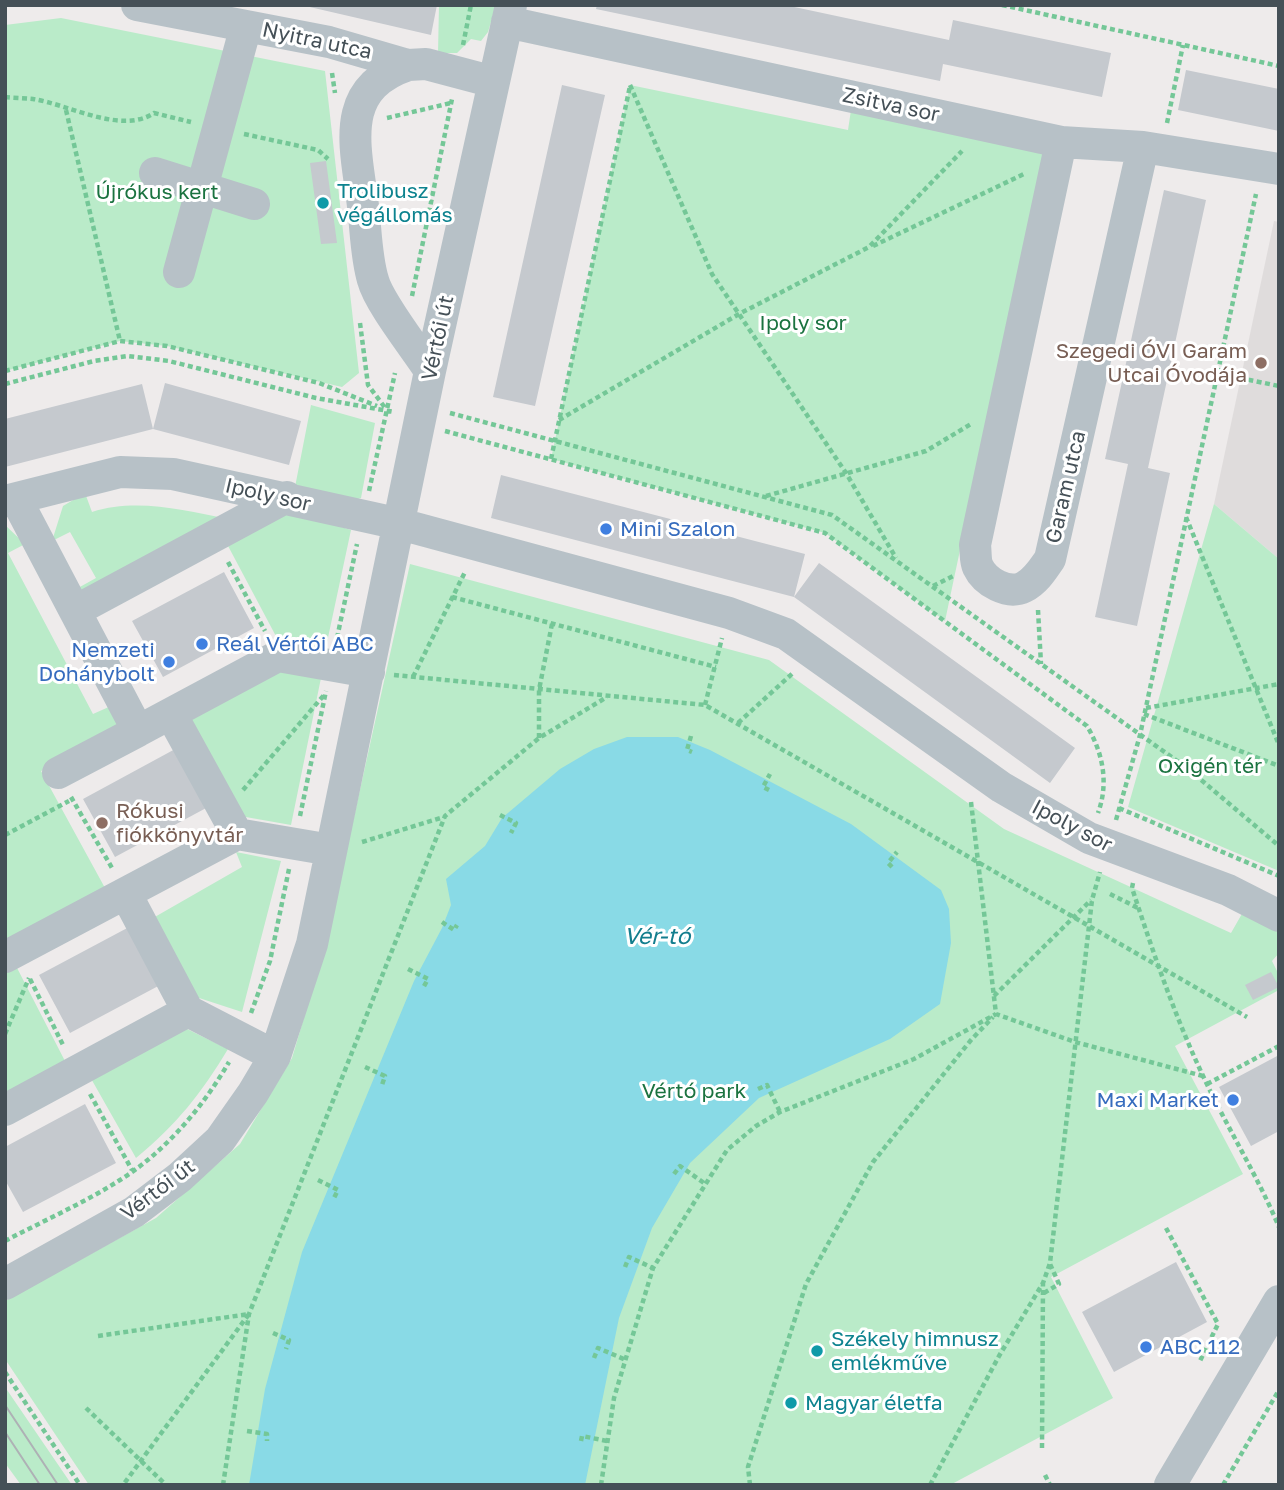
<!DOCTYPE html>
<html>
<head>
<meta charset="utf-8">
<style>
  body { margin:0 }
  #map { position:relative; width:1284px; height:1490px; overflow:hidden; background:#eeebeb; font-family:"Golos Text",sans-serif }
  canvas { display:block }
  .frame { position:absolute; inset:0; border:7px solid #455057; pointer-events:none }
</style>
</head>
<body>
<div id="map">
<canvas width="1284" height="1490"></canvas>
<div class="frame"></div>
</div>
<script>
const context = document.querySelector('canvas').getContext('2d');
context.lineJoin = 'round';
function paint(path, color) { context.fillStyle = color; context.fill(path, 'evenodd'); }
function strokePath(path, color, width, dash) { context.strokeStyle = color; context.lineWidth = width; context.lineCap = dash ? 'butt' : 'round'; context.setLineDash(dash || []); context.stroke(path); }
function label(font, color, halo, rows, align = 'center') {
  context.font = font + ' "Golos Text",sans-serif'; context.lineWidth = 6; context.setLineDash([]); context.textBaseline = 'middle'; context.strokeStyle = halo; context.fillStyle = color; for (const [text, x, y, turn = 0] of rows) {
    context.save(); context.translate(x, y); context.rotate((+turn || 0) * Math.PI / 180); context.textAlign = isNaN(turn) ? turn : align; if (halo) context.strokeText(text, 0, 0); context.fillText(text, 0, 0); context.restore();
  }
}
paint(new Path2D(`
  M 1274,221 L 1279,222 L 1279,559 L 1214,504 Z`), '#dfdcdc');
paint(new Path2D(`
  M 439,5 L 496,5 L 488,32 L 481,41 L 471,39 L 457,53 L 438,53 Z
  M 61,18 L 325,71 L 359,373 L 342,387 L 167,346 L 120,341 L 5,371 L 5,25 Z
  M 630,85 L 848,130 L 851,110 L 1044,153 L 945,621 L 825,533 L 551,459 Z
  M 311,405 L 375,423 L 361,498 L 350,501 L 295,487 Z
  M 85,493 L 92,512 C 136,498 184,510 227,519 L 87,593 L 78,588 L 96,578 L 70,532 L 52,541 L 63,506 Z
  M 1214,504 L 1279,559 L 1279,871 L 1128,807 Z
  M 285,509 L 351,530 L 326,647 L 278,640 L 227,544 Z
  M 5,525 L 25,544 L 8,553 L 93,714 L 111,706 L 122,728 L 41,771 L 105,888 L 5,942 Z
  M 410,564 L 769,660 L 1004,829 L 1231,933 L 1243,912 L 1279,931 L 1279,953 L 1272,961 L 1279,975 L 1279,990 L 1175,1046 L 1243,1174 L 1051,1277 L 1113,1398 L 950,1485 L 89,1485 L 5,1359 L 5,1301 L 156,1218 L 240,1144 L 292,1058 L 326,943 Z
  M 285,666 L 322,673 L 291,825 L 240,816 L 189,720 Z
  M 236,852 L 281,861 L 242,1012 L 196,997 L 153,918 L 242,867 Z
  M 15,964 L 66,1063 L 5,1096 L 5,969 Z
  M 181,1026 L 228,1049 C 201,1094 177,1124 136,1158 L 89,1075 Z
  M 5,1387 L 72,1485 L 21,1485 L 5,1463 Z`), '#baebc9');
paint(new Path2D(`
  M 627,737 L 678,737 L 710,750 L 851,824 L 941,890 L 949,909 L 951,943 L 940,1004 L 890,1039 L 759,1098 L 690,1163 L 652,1228 L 619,1318 L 585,1485 L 249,1485 L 265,1389 L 302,1252 L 414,981 L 442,928 L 451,905 L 446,879 L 485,846 L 502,818 L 560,769 L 594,749 Z`), '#89dae6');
paint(new Path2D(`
  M 301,5 L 437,5 L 431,35 Z
  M 597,5 L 785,5 L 949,40 L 953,20 L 1111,53 L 1102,97 L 943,64 L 940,81 L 596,9 Z
  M 1186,70 L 1279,89 L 1279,131 L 1178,110 Z
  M 562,85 L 605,95 L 535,406 L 493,397 Z
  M 326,161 L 337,243 L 321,244 L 310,163 Z
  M 1164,190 L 1206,200 L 1148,468 L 1170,473 L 1137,626 L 1095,617 L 1128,464 L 1105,459 Z
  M 165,383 L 301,421 L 289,465 L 153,429 Z
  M 142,384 L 153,429 L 5,467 L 5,419 Z
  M 501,475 L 805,554 L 794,597 L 491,518 Z
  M 819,563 L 1075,748 L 1050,783 L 794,597 Z
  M 224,572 L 254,628 L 163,677 L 132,621 Z
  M 177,748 L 208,807 L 115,857 L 83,799 Z
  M 131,926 L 162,984 L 70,1033 L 39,975 Z
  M 1271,972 L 1279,987 L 1253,1000 L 1245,985 Z
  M 1279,1055 L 1279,1131 L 1251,1146 L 1219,1087 Z
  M 85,1104 L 116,1163 L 23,1212 L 5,1180 L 5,1147 Z
  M 1176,1262 L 1207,1322 L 1114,1372 L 1082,1312 Z`), '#c5c9ce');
strokePath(new Path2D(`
  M 1002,5 L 1279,66
  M 463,45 L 471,5
  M 332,73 L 335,93
  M 630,85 L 712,274 L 846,473 L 896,558
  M 5,97 C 14,98 24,98 33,99 C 68,104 121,135 154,113 L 191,122
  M 66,110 L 120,341
  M 387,118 L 451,103
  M 1167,123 L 1183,45
  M 244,134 L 318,150 L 328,159
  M 873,246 L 1026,173
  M 412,296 L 452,99
  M 360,323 L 368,385 L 386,409
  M 5,371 L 120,341 L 167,346 L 319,383 L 377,406
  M 1215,373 L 1279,386
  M 5,384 L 94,361 L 128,356 L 169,361 L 316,398 L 394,412
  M 450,413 L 832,515 L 1187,768 L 1279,846
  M 559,420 L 739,314 L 869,247 L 962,151
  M 445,431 L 825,533 L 1087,726 C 1103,753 1109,783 1098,813
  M 551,459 L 630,86
  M 369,491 L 395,373
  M 766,496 L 926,451 L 971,424
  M 1186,517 L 1279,745
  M 228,562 L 265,631
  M 933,586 L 953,576
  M 452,597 L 716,667
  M 1038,610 L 1041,664
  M 337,638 L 357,544
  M 394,675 L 705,705 L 1247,1017
  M 413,677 L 465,572
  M 705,705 L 722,638
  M 1146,708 L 1279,684
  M 1144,714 L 1279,766
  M 738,723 L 794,672
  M 691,736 L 687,750 L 692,752
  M 539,738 L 539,690 L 552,624
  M 243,790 L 324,695
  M 769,790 L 763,787 L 770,774
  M 71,797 L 112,868
  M 971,802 L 996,1014 L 1075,1042 L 1203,1076
  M 1119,808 L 1279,876
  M 500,815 L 516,823 L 511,833
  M 300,816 L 326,691
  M 1116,820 L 1140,735 L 1256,194
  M 5,835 L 69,801
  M 362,842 L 444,817
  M 892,867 L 888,863 L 897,852
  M 1133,883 L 1132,888 C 1153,952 1175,1017 1204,1078 C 1228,1129 1257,1175 1279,1227
  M 1110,894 L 1138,908
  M 442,922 L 454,930 L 457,925
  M 408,969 L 428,979 L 423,988
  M 30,979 L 64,1047
  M 994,996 L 1091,900
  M 251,1013 L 270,961 L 289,869
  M 5,1034 L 29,978
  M 365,1067 L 385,1076 L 382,1085
  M 1207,1084 L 1279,1046
  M 758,1089 L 767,1085 L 780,1112
  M 90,1094 L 132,1170
  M 674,1174 L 680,1166 L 704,1183
  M 318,1180 L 338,1190 L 333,1200
  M 1166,1228 L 1218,1324 L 1199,1363
  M 5,1241 C 43,1221 84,1203 120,1180 C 165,1152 203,1107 229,1062
  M 625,1267 L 629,1257 L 653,1268
  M 1044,1293 L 1059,1284 L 1050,1264
  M 273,1333 L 289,1340 L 286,1349
  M 98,1336 L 249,1314 L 123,1485
  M 594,1358 L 598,1348 L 626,1360
  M 5,1372 L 80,1485
  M 86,1408 L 166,1485
  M 247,1431 L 267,1434 L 267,1441
  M 581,1441 L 582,1436 L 607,1441
  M 1042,1448 L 1043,1283
  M 1045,1475 L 1050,1485
  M 223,1485 L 249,1314 L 445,816 L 539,738 L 607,697
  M 601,1485 L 614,1398 L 653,1268 L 727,1150 L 756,1126 L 780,1112 L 914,1059 L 996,1014
  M 750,1485 L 748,1467 L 806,1284 L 873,1162 L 971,1040 L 993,1017
  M 930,1485 L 999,1356 L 1043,1283 L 1050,1263 L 1092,900 L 1100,872
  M 1223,1485 L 1279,1390`), '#74c797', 4.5, [5, 3.5]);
strokePath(new Path2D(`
  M 137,5 L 329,42 L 408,65 L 426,64 L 494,82
  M 507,22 L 1061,142 L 1143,147 L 1279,169
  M 408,65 C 337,89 356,147 363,206 C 366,230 366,257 373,280 C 379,303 416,349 430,371
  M 1061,142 L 975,545 C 976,552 975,561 978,567 C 985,582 1008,595 1024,587 C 1036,581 1043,569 1050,559 L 1143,147
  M 155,173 L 254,204
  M 179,272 L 246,26
  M 16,499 L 138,731 L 278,656 L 369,672
  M 5,501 L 120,472 L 173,474 L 400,524 L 729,613 L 786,634 L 1001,787 L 1089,838 L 1228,890 L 1279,916
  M 75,611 L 287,497
  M 171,714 L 237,834
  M 58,773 L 138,731
  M 126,894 L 188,1011
  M 5,957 L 237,834 L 331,850
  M 5,1110 L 188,1011 L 275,1056
  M 5,1284 L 134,1212 L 180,1177 L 220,1140 L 253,1093 L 275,1056 L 312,944 L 430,371 L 511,5
  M 1170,1485 L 1279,1301`), '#b7c1c7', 32);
strokePath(new Path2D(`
  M 5,1405 L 58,1485
  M 5,1432 L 40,1485`), '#aeb1b5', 2);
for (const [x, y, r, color] of [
  [323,203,7,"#0f9aa8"],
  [1261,363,7,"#8d6e63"],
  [606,529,7,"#3f7fe0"],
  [202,644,7,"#3f7fe0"],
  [169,662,7,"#3f7fe0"],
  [102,823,7,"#8d6e63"],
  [1233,1100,7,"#3f7fe0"],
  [1146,1347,7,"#3f7fe0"],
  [817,1351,7,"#0f9aa8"],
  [791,1403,7,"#0f9aa8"]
]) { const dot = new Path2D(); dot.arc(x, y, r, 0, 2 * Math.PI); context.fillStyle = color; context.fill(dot); strokePath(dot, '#fff', 2.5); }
label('21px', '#455057', '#fff', [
  ["Nyitra utca",317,41,12],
  ["Zsitva sor",891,105,12],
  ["Vértói út",438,338,-78],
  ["Garam utca",1066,487,-77],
  ["Ipoly sor",268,495,13],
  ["Ipoly sor",1072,826,28],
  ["Vértói út",158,1190,-37]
]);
label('21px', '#0d838f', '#fff', [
  ["Trolibusz",337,191],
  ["végállomás",337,215],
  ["Székely himnusz",831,1339],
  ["emlékműve",831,1363],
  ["Magyar életfa",805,1403]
], 'left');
label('21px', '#1b7340', '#fff', [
  ["Újrókus kert",157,192],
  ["Ipoly sor",803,323],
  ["Oxigén tér",1210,766],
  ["Vértó park",694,1091]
]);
label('21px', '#785e54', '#fff', [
  ["Szegedi ÓVI Garam",1247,351],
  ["Utcai Óvodája",1247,375],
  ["Rókusi",116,811,"left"],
  ["fiókkönyvtár",116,835,"left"]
], 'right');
label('21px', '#366cbe', '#fff', [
  ["Mini Szalon",620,529],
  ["Reál Vértói ABC",216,644],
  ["Nemzeti",155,650,"right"],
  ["Dohánybolt",155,674,"right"],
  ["Maxi Market",1219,1100,"right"],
  ["ABC 112",1160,1347]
], 'left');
label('italic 23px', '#137e8e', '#fff', [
  ["Vér-tó",657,937]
]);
</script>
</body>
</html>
